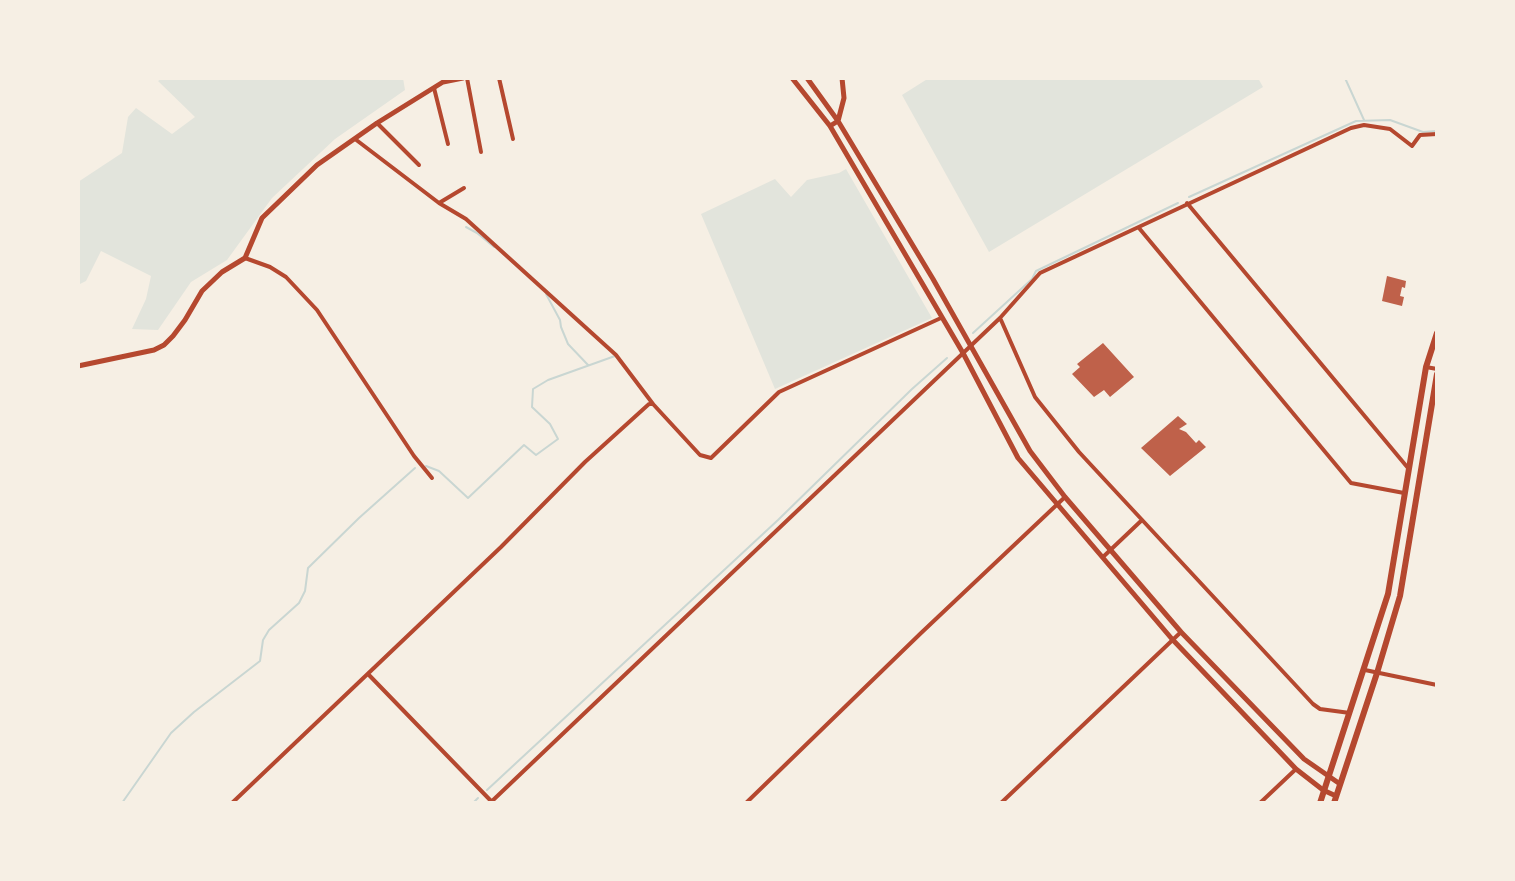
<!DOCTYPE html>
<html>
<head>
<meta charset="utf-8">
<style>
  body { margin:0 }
  #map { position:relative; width:1515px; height:881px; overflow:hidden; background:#f6efe4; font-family:"Alegreya Sans",sans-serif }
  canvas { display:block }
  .frame { position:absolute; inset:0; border:80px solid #f6efe4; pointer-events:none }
</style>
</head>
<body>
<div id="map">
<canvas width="1515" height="881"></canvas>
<div class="frame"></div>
</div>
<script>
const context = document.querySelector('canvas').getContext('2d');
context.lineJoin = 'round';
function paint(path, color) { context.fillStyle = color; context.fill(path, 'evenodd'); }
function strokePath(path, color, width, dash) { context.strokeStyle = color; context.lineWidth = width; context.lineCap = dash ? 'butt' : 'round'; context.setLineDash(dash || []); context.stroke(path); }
paint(new Path2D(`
  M 163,78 L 403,78 L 405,90 L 335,139 L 272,198 L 227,260 L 191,282 L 158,330 L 132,329 L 146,299 L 151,276 L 101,251 L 86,281 L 78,285 L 78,182 L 122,153 L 128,117 L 136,108 L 172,134 L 195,117 L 158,81 Z
  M 929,78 L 1033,78 L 1035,80 L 1039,78 L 1258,78 L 1263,87 L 989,252 L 902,95 Z
  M 846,169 L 932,318 L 775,389 L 701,214 L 775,179 L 791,197 L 807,180 L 839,173 Z`), '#e2e4dc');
strokePath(new Path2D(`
  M 1345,78 L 1364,120
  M 1189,197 L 1356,121 L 1390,120 L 1423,132 L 1437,131
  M 466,227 L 477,233 L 494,247
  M 546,294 L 560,320 L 561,327 L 568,344 L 588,365
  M 973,333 L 1032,279 L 1036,271 L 1178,203
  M 426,466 L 439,471 L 468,498 L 524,445 L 536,455 L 558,439 L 550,424 L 532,407 L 533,389 L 548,380 L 615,356
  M 487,790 L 778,520 L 912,389 L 947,358
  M 122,803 L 171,733 L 194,712 L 260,661 L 263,640 L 269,630 L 299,603 L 305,591 L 308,568 L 359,518 L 415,468
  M 473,803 L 478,798`), '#c9d6d2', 2);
paint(new Path2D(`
  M 1387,276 L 1406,281 L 1405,288 L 1402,287 L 1400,296 L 1404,297 L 1402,306 L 1382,301 Z
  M 1103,343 L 1134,377 L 1110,397 L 1104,390 L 1094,397 L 1072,374 L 1080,367 L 1077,364 Z
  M 1178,416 L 1187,424 L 1179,429 L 1186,432 L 1196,443 L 1199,440 L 1206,447 L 1170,476 L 1141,448 Z`), '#bf614a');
strokePath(new Path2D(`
  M 467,78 L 481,152
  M 499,78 L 513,139
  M 434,88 L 448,144
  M 377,123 L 419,165
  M 355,139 L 439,203 L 466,219 L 616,355 L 653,404
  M 439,203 L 464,188
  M 1187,203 L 1408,468
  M 1139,228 L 1351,483 L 1404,493
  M 245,258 L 270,267 L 286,277 L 317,310 L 414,456 L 432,478
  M 1001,320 L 1035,397 L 1079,452 L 1313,704 L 1320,709 L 1350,713
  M 1426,367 L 1437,369
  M 1103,557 L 1142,520
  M 1365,670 L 1437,685
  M 368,674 L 492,802
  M 232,803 L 501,547 L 585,462 L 649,404 L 653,404 L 700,455 L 711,458 L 779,392 L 941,318
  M 490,803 L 1000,318 L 1040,273 L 1351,128 L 1364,125 L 1390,129 L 1412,146 L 1420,135 L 1437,134
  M 746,803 L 920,634 L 1065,497
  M 1001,803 L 1181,632
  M 1260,803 L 1296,769`), '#b5482f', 4);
strokePath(new Path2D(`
  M 792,78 L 830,126 L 963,353 L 1018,458 L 1172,639 L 1296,769 L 1323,790 L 1336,796
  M 807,78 L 838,121 L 933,279 L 1030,451 L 1065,497 L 1181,632 L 1304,759 L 1340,784
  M 830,126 L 838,121 L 844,98 L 842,78
  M 78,366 L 154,350 L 164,345 L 173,336 L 185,320 L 202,291 L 222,272 L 245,258 L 262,218 L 317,165 L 377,123 L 443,82 L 463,78`), '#b5482f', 5);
strokePath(new Path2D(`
  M 1320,803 L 1388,594 L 1426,367 L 1437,333
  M 1334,803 L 1377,673 L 1400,596 L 1437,374`), '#b5482f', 6);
</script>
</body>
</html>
